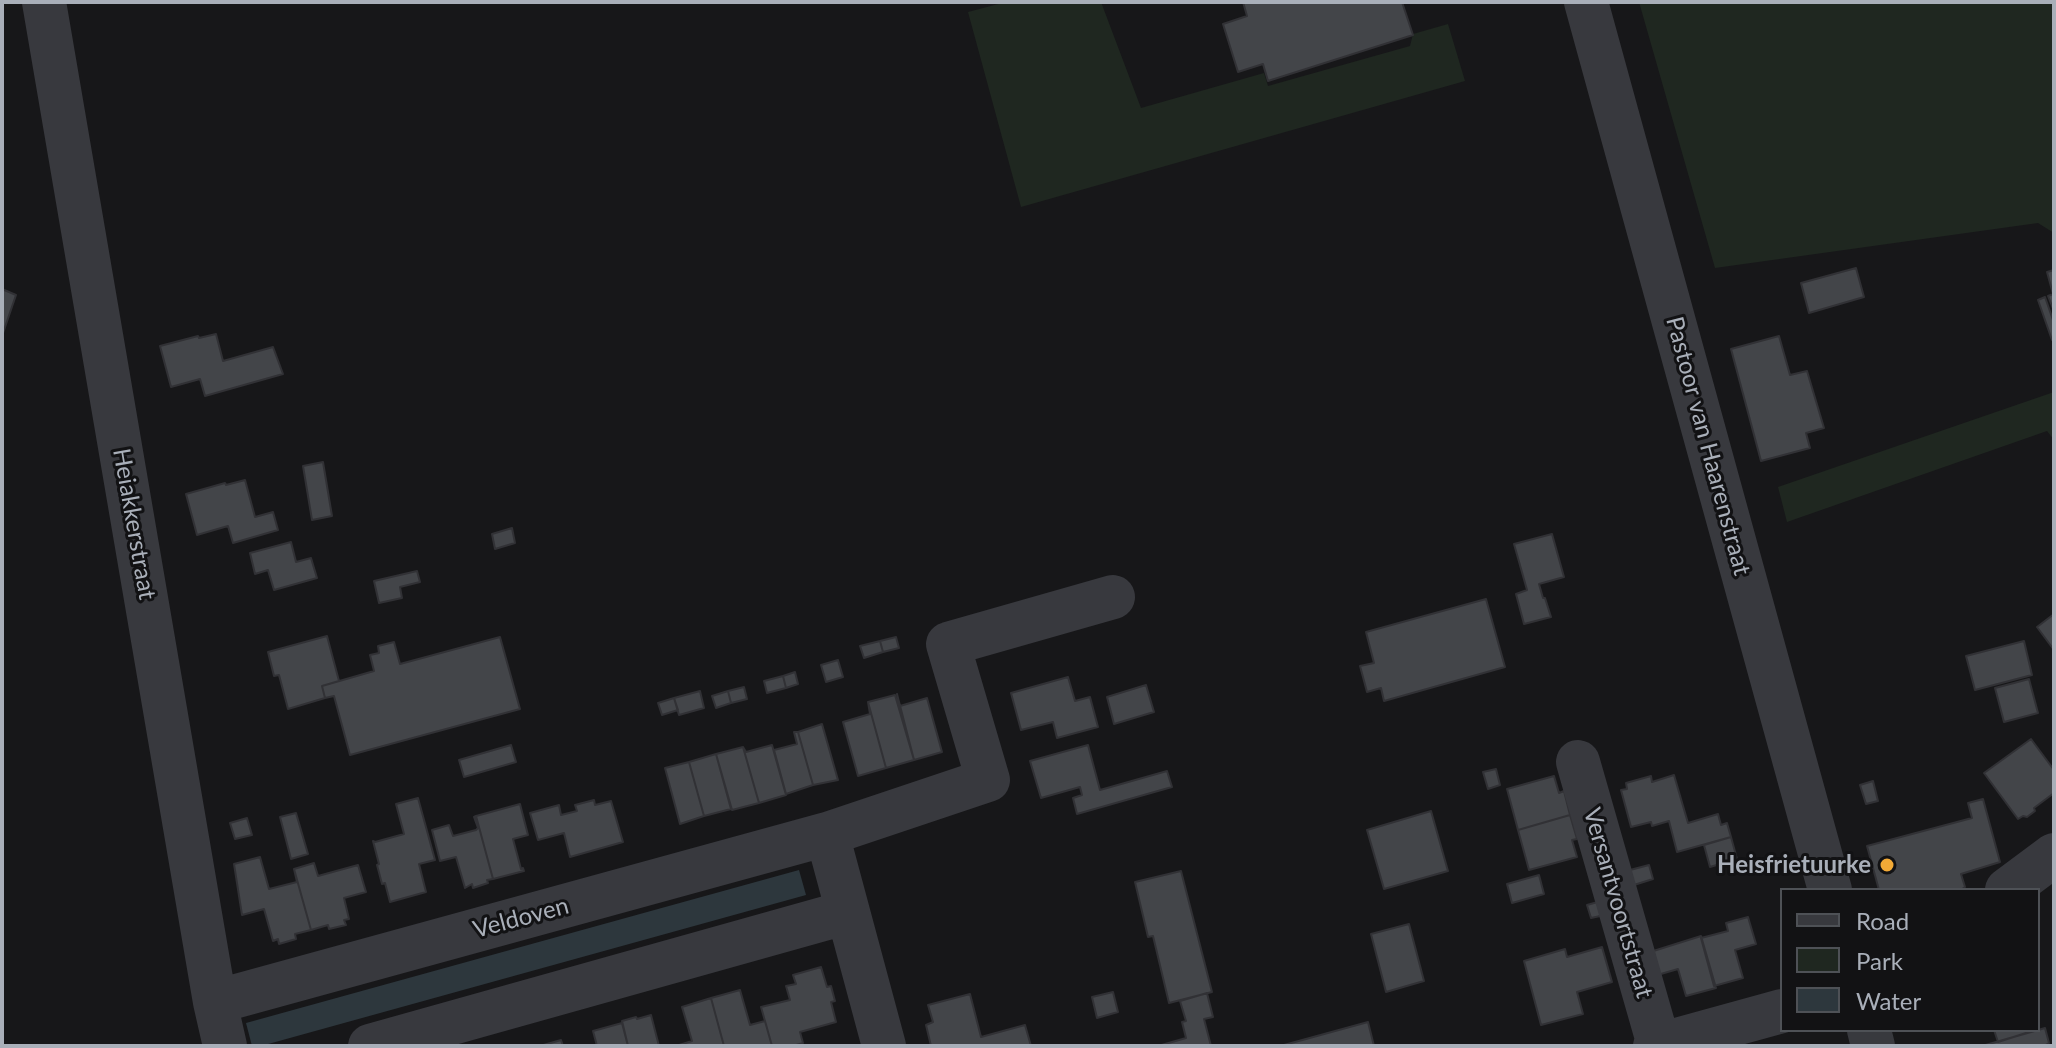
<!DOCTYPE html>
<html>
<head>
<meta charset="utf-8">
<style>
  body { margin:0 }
  #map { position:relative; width:2056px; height:1048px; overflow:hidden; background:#171719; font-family:Lato,sans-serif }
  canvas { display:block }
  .frame { position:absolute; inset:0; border:4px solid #a9afb9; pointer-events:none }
  .legend { position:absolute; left:1780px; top:888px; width:260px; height:144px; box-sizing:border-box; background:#121214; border:2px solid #4e5156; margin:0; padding:10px 14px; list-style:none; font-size:24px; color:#a9afb9 }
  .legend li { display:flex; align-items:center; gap:16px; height:40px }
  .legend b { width:40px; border:2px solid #4e5156 }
</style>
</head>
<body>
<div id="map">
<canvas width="2056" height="1048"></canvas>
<div class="frame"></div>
<ul class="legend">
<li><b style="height:10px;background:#38393e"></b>Road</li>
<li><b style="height:22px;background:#1f2720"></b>Park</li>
<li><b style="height:22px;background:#2d373d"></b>Water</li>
</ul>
</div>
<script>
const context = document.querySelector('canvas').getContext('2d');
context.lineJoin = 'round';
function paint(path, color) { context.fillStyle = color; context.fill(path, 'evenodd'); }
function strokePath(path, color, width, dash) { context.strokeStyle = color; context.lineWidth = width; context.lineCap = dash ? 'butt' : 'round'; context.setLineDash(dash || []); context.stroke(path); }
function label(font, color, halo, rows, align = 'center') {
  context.font = font + ' Lato,sans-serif'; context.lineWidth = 6; context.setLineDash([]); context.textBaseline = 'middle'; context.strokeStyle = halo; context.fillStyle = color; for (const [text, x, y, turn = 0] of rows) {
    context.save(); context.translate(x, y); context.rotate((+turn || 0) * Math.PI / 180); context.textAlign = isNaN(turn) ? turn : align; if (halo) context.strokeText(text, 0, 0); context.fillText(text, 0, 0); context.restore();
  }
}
paint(new Path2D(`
  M 1006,2 L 1101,2 L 1141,108 L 1264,73 L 1268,86 L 1410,46 L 1413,34 L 1448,24 L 1465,81 L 1021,207 L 968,12 Z
  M 1639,2 L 2054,2 L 2054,233 L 2038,223 L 1715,268 Z
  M 2054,392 L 2054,440 L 2047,431 L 1787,522 L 1778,487 Z`), '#1f2720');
paint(new Path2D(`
  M 799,870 L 806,895 L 261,1046 L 252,1046 L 246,1023 Z`), '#2d373d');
const building = new Path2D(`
  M 1243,2 L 1402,2 L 1413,35 L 1268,81 L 1263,64 L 1238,72 L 1223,24 L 1247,16 Z
  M 1856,268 L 1864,297 L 1809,313 L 1801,283 Z
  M 2054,270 L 2054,311 L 2048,296 L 2053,294 L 2047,272 Z
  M 2,289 L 16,295 L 2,336 Z
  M 2045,297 L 2054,323 L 2054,340 L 2052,340 L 2038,300 Z
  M 216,334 L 223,361 L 273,347 L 283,374 L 205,396 L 200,379 L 171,387 L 160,346 L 198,336 L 199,338 Z
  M 1779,336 L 1790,375 L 1807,371 L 1824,428 L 1806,433 L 1810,448 L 1761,461 L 1731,349 Z
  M 323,462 L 332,516 L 312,520 L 303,466 Z
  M 245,480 L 255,517 L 273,512 L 278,530 L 233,543 L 228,526 L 197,535 L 186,494 L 225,483 L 226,485 Z
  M 512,528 L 515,543 L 495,549 L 492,534 Z
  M 1552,534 L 1564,577 L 1539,584 L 1543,598 L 1545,598 L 1551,617 L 1524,624 L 1516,594 L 1527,590 L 1514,544 Z
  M 291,542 L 296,562 L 311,558 L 317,578 L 274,590 L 268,570 L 255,574 L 250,553 Z
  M 417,571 L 420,582 L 400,587 L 402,598 L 379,603 L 374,581 Z
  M 1486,599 L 1505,667 L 1384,701 L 1381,688 L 1367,692 L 1360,666 L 1374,663 L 1366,632 Z
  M 2054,614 L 2054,650 L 2037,627 Z
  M 327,636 L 339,681 L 322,686 L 325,698 L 288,709 L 279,675 L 274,676 L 268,652 Z
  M 500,637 L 520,709 L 350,755 L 334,696 L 325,698 L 322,686 L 374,671 L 370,655 L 379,653 L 378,646 L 394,642 L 400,664 Z
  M 896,637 L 899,648 L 883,652 L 880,641 Z
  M 880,641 L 883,652 L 864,658 L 860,646 Z
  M 2024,641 L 2032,675 L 1975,690 L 1966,656 Z
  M 838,660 L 843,677 L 826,682 L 821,665 Z
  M 795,672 L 798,684 L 786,688 L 783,676 Z
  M 783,676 L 786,688 L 767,693 L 764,681 Z
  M 1068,677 L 1075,701 L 1090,697 L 1098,727 L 1057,738 L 1053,722 L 1021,730 L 1011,693 Z
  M 2029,679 L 2038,713 L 2004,722 L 1995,688 Z
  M 1146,685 L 1154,712 L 1114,724 L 1107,697 Z
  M 744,687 L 747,699 L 731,703 L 728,691 Z
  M 700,691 L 704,708 L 679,715 L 674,698 Z
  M 728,691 L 731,703 L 716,708 L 712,696 Z
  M 897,694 L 900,706 L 927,698 L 942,752 L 914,760 Z
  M 895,695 L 914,760 L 886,768 L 868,702 Z
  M 674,698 L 678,710 L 662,715 L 658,703 Z
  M 868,702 L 886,768 L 858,776 L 843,722 L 870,714 Z
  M 822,724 L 838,780 L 813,785 L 798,732 Z
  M 794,732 L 798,732 L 813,785 L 786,794 L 774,750 L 797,744 Z
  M 2031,739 L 2054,770 L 2054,793 L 2034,808 L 2035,811 L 2027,817 L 2023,816 L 2018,819 L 1984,773 Z
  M 511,745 L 516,762 L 464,777 L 459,760 Z
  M 772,745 L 786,795 L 759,803 L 743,747 L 746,752 Z
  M 1088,745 L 1100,790 L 1167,771 L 1172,787 L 1077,814 L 1073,798 L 1082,795 L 1080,787 L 1041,798 L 1030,761 Z
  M 743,747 L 759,803 L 732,810 L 716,754 Z
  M 716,754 L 731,809 L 704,816 L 689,762 Z
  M 689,762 L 704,816 L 680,824 L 665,768 Z
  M 1496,769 L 1500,785 L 1488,789 L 1483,772 Z
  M 1674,775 L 1688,823 L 1718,814 L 1721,825 L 1727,823 L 1731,837 L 1677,852 L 1669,821 L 1652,826 L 1651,822 L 1631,827 L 1621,790 L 1627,789 L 1626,783 L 1651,776 L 1652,782 Z
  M 1554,776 L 1559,793 L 1564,791 L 1570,815 L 1518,830 L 1507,789 Z
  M 1873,781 L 1878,801 L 1866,804 L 1860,785 Z
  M 418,798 L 435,860 L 419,864 L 426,892 L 390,902 L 385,883 L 382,884 L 377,865 L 379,864 L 373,841 L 375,842 L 404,834 L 396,804 Z
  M 1983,799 L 2000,862 L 1961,874 L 1965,887 L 1961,890 L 1879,890 L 1867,846 L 1972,818 L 1968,803 Z
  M 594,800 L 595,805 L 611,801 L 623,842 L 570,857 L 564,833 L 538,840 L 530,813 L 559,805 L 561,815 L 577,811 L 575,805 Z
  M 520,804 L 528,835 L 513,839 L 521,869 L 523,868 L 524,871 L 493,879 L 476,816 Z
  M 1431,811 L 1448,871 L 1384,889 L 1367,830 Z
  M 296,813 L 308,854 L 291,859 L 280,817 Z
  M 1570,815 L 1577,839 L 1572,840 L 1577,857 L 1529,870 L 1518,830 Z
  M 476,816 L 493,879 L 487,880 L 488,883 L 473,888 L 472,884 L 465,888 L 456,857 L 440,861 L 432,830 L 449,825 L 453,836 L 476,830 L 478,828 L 474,817 Z
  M 247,818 L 252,835 L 235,839 L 230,823 Z
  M 1731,837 L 1737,859 L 1710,867 L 1704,845 Z
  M 260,857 L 269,889 L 297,882 L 294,869 L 311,930 L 295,934 L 296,939 L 279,944 L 278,939 L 273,941 L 264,909 L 242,915 L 234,864 Z
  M 314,863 L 318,876 L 358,865 L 366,892 L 344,898 L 349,919 L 344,920 L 346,925 L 329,929 L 328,925 L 311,930 L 294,869 Z
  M 1649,865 L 1653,879 L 1634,885 L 1630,870 Z
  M 1181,871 L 1212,992 L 1169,1003 L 1153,936 L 1148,937 L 1135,882 Z
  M 1539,875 L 1544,894 L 1512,903 L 1507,884 Z
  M 1601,901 L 1605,915 L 1591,918 L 1587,905 Z
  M 1748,917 L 1756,944 L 1735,950 L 1743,978 L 1714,986 L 1701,938 L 1728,931 L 1726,923 Z
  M 1409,924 L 1424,981 L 1386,992 L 1371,934 Z
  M 1701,936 L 1716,988 L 1686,996 L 1678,969 L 1654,976 L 1647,953 Z
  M 1602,947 L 1612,982 L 1577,992 L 1583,1014 L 1541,1025 L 1524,961 L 1565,949 L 1567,957 Z
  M 821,967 L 827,987 L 831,986 L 835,1001 L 831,1002 L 836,1022 L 800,1032 L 803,1043 L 793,1046 L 772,1046 L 761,1007 L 790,1000 L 786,986 L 796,984 L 793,975 Z
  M 740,990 L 750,1025 L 765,1021 L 772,1046 L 724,1046 L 711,998 Z
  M 1113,992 L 1118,1012 L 1097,1018 L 1092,997 Z
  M 1207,993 L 1213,1017 L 1204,1019 L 1211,1046 L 1158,1046 L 1186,1038 L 1182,1022 L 1186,1021 L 1180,1001 Z
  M 970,994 L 981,1037 L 1025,1025 L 1031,1046 L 931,1046 L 926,1025 L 933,1022 L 928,1005 Z
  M 711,998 L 724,1046 L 676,1046 L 692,1041 L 682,1007 Z
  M 651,1015 L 659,1046 L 628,1046 L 622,1021 L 636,1017 L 637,1019 Z
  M 1368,1022 L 1374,1046 L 1285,1046 L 1284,1045 Z
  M 622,1023 L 628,1046 L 597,1046 L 593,1031 Z
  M 2045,1028 L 2049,1043 L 2044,1046 L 1982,1046 Z
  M 1994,1030 L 2028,1030 L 2029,1032 L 1998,1042 Z
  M 561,1040 L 563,1046 L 540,1046 Z`);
paint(building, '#434549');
strokePath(building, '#313135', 2);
strokePath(new Path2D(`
  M 44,2 L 215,1002 L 225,1046
  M 1586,2 L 1830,890
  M 1578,762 L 1659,1045
  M 2007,890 L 2054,855
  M 215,1002 L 827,834
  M 1869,1030 L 1873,1046
  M 370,1046 L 848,912
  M 884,1046 L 827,834 L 988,780 L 948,644 L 1113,597
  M 1655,1046 L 1782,1011`), '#38393e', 44);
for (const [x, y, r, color] of [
  [1887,865,8,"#f3aa36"]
]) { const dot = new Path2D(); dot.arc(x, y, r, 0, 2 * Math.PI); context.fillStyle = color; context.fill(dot); strokePath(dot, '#121214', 3); }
label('24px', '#a9afb9', '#121214', [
  ["Pastoor van Haarenstraat",1708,446,75],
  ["Heiakkerstraat",134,524,80],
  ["Versantvoortstraat",1618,903,74],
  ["Veldoven",521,918,-15]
]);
label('bold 24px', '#a9afb9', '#121214', [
  ["Heisfrietuurke",1871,865]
], 'right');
</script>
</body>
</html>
